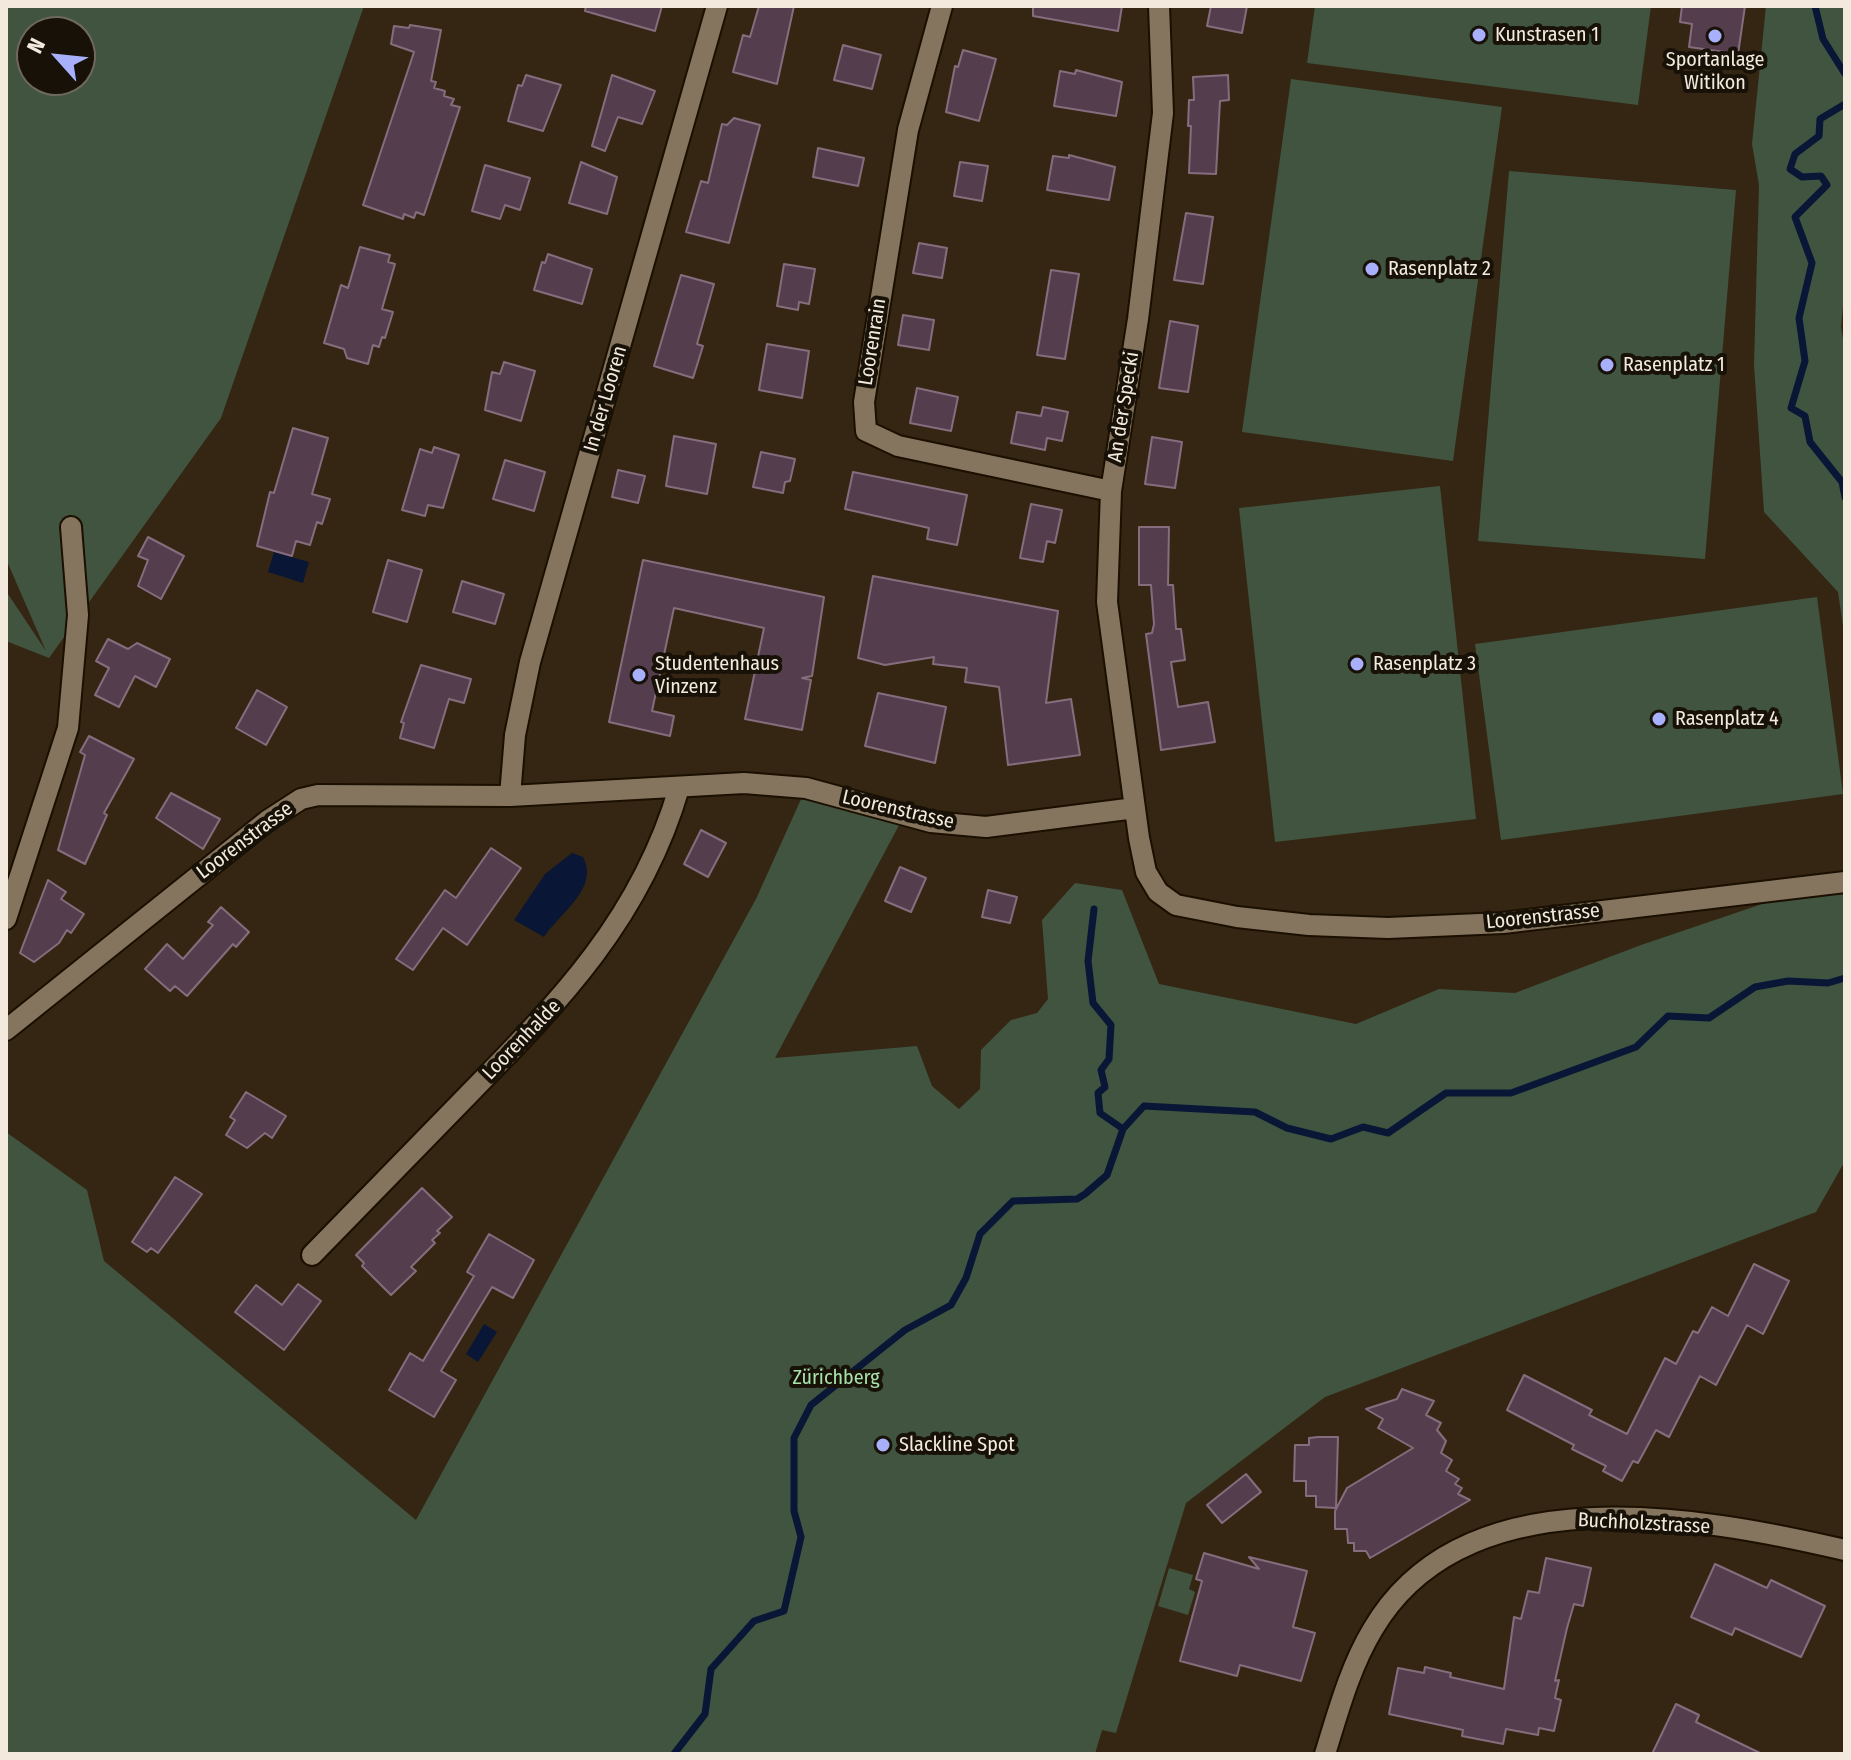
<!DOCTYPE html>
<html>
<head>
<meta charset="utf-8">
<style>
  body { margin:0 }
  #map { position:relative; width:1851px; height:1760px; overflow:hidden; background:#342612; font-family:"Fira Sans Condensed",sans-serif }
  canvas { display:block }
  .frame { position:absolute; inset:0; border:8px solid #f3eadd; pointer-events:none }
  .north { position:absolute; left:16px; top:16px; width:80px; height:80px; box-sizing:border-box; background:#171108; border:2px solid #6f685d; border-radius:50%; rotate:297deg; font-size:22px; font-weight:700; line-height:32px; text-align:center; color:#f3eadd }
  .north::after { content:''; display:block; margin:auto; width:28px; height:36px; background:#a8b0fc; clip-path:polygon(50% 0,100% 100%,50% 72%,0 100%) }
</style>
</head>
<body>
<div id="map">
<canvas width="1851" height="1760"></canvas>
<div class="frame"></div>
<div class="north">N</div>
</div>
<script>
const context = document.querySelector('canvas').getContext('2d');
context.lineJoin = 'round';
function paint(path, color) { context.fillStyle = color; context.fill(path, 'evenodd'); }
function strokePath(path, color, width, dash) { context.strokeStyle = color; context.lineWidth = width; context.lineCap = dash ? 'butt' : 'round'; context.setLineDash(dash || []); context.stroke(path); }
function label(font, color, halo, rows, align = 'center') {
  context.font = font + ' "Fira Sans Condensed",sans-serif'; context.lineWidth = 8; context.setLineDash([]); context.textBaseline = 'middle'; context.strokeStyle = halo; context.fillStyle = color; for (const [text, x, y, turn = 0] of rows) {
    context.save(); context.translate(x, y); context.rotate((+turn || 0) * Math.PI / 180); context.textAlign = isNaN(turn) ? turn : align; if (halo) context.strokeText(text, 0, 0); context.fillText(text, 0, 0); context.restore();
  }
}
paint(new Path2D(`
  M 6,6 L 364,6 L 221,418 L 49,658 L 6,641 L 6,591 L 46,651 L 6,559 ZM 32,32 L 80,32 L 80,80 L 32,80 Z
  M 1315,6 L 1651,6 L 1638,105 L 1307,63 Z
  M 1766,6 L 1845,6 L 1845,284 L 1841,327 L 1845,351 L 1845,640 L 1838,592 L 1764,512 L 1754,365 L 1759,185 L 1752,144 Z
  M 1291,79 L 1502,107 L 1453,461 L 1242,432 Z
  M 1509,171 L 1736,190 L 1705,559 L 1478,541 Z
  M 1440,486 L 1476,819 L 1275,842 L 1239,508 Z
  M 1817,597 L 1843,794 L 1501,840 L 1475,644 Z
  M 806,788 L 905,814 L 775,1058 L 917,1046 L 932,1086 L 959,1109 L 980,1089 L 981,1050 L 1011,1020 L 1037,1013 L 1048,999 L 1042,920 L 1075,883 L 1122,890 L 1159,984 L 1356,1024 L 1439,989 L 1515,993 L 1641,945 L 1824,883 L 1845,882 L 1845,1161 L 1816,1212 L 1325,1397 L 1186,1503 L 1116,1733 L 1102,1730 L 1095,1754 L 6,1754 L 6,1132 L 87,1190 L 104,1261 L 416,1520 L 756,899 Z
  M 1169,1568 L 1193,1575 L 1189,1589 L 1195,1592 L 1188,1615 L 1158,1606 Z`), '#405440');
paint(new Path2D(`
  M 274,552 L 309,562 L 303,583 L 268,572 Z
  M 572,853 L 583,857 C 600,888 559,914 544,937 L 514,920 L 545,874 Z
  M 484,1324 L 497,1332 L 478,1362 L 466,1354 Z`), '#091636');
strokePath(new Path2D(`
  M 1815,6 L 1823,39 L 1845,74
  M 1845,104 L 1820,119 L 1819,136 L 1795,154 L 1790,169 L 1802,177 L 1821,176 L 1827,185 L 1795,217 L 1812,263 L 1799,318 L 1805,361 L 1791,408 L 1805,416 L 1810,442 L 1842,482 L 1845,497
  M 1094,909 L 1088,961 L 1093,1003 L 1111,1025 L 1109,1059 L 1101,1070 L 1105,1087 L 1098,1093 L 1100,1113 L 1123,1129
  M 674,1754 L 705,1714 L 711,1669 L 754,1621 L 784,1611 L 801,1537 L 794,1511 L 794,1438 L 811,1405 L 905,1330 L 951,1305 L 966,1278 L 980,1234 L 1013,1201 L 1077,1199 L 1085,1194 L 1107,1175 L 1123,1129 L 1144,1106 L 1255,1112 L 1287,1128 L 1331,1139 L 1363,1127 L 1388,1133 L 1446,1093 L 1511,1093 L 1636,1047 L 1668,1016 L 1709,1018 L 1755,987 L 1788,981 L 1828,983 L 1845,978`), '#091636', 7);
const building = new Path2D(`
  M 586,6 L 662,6 L 655,31 L 585,11 Z
  M 759,6 L 794,6 L 777,84 L 733,72 L 743,35 L 750,37 Z
  M 1033,6 L 1122,6 L 1118,31 L 1033,16 Z
  M 1211,6 L 1247,6 L 1242,33 L 1207,26 Z
  M 1682,6 L 1745,6 L 1738,54 L 1689,47 L 1692,24 L 1680,22 Z
  M 410,25 L 441,30 L 431,81 L 436,82 L 434,88 L 445,91 L 444,96 L 454,99 L 451,105 L 460,107 L 424,215 L 416,212 L 414,218 L 404,214 L 403,219 L 363,205 L 414,52 L 391,44 L 394,26 L 409,28 Z
  M 843,45 L 881,55 L 872,89 L 834,80 Z
  M 963,50 L 996,59 L 979,121 L 946,112 L 955,66 L 958,67 Z
  M 1076,70 L 1122,82 L 1116,116 L 1054,106 L 1060,71 L 1075,74 Z
  M 526,75 L 561,85 L 543,131 L 508,121 L 518,85 L 522,86 Z
  M 612,75 L 655,91 L 642,124 L 618,117 L 605,151 L 592,146 Z
  M 1228,75 L 1229,100 L 1220,101 L 1216,174 L 1189,173 L 1191,126 L 1188,126 L 1189,100 L 1194,100 L 1193,77 Z
  M 734,118 L 760,125 L 729,243 L 686,232 L 701,181 L 708,183 L 722,124 L 727,125 Z
  M 818,148 L 864,158 L 858,186 L 813,177 Z
  M 1069,155 L 1115,167 L 1109,200 L 1047,190 L 1053,156 L 1069,158 Z
  M 581,162 L 617,177 L 607,214 L 569,203 Z
  M 960,162 L 988,166 L 982,201 L 954,196 Z
  M 485,165 L 530,178 L 520,210 L 505,205 L 500,219 L 472,211 Z
  M 1186,213 L 1213,217 L 1203,284 L 1174,280 Z
  M 919,243 L 947,248 L 942,278 L 913,273 Z
  M 360,247 L 390,255 L 388,262 L 395,264 L 382,309 L 393,312 L 385,338 L 382,337 L 379,347 L 373,345 L 368,364 L 347,358 L 344,349 L 324,343 L 341,285 L 348,288 Z
  M 548,254 L 592,269 L 582,304 L 534,290 L 542,262 L 545,263 Z
  M 784,264 L 815,269 L 809,304 L 799,302 L 798,310 L 777,306 Z
  M 1051,270 L 1079,274 L 1065,359 L 1037,355 Z
  M 681,275 L 714,284 L 697,344 L 703,346 L 693,378 L 654,366 Z
  M 903,315 L 934,320 L 929,350 L 898,345 Z
  M 1170,321 L 1198,326 L 1188,392 L 1159,388 Z
  M 767,344 L 809,351 L 802,398 L 759,390 Z
  M 504,362 L 535,371 L 521,421 L 485,410 L 492,372 L 500,374 Z
  M 917,388 L 958,397 L 951,431 L 910,423 Z
  M 1043,407 L 1068,412 L 1062,441 L 1047,438 L 1045,450 L 1011,443 L 1017,412 L 1041,416 Z
  M 293,428 L 328,438 L 312,494 L 330,499 L 322,524 L 317,522 L 310,545 L 296,541 L 292,556 L 257,546 L 270,492 L 274,493 Z
  M 674,436 L 716,444 L 707,494 L 666,486 Z
  M 1152,437 L 1182,442 L 1175,488 L 1145,484 Z
  M 434,447 L 459,455 L 443,508 L 428,505 L 425,516 L 402,510 L 420,449 L 432,453 Z
  M 761,452 L 795,459 L 790,481 L 785,482 L 783,493 L 753,487 Z
  M 505,460 L 545,472 L 534,511 L 493,499 Z
  M 618,470 L 645,476 L 638,503 L 612,497 Z
  M 853,472 L 967,495 L 957,545 L 927,539 L 929,528 L 845,509 Z
  M 1031,504 L 1062,510 L 1055,543 L 1047,541 L 1043,562 L 1020,558 Z
  M 1139,527 L 1169,527 L 1168,585 L 1173,585 L 1176,629 L 1181,629 L 1185,660 L 1171,662 L 1178,707 L 1208,702 L 1215,742 L 1161,750 L 1146,634 L 1152,633 L 1154,624 L 1151,585 L 1139,585 Z
  M 148,537 L 184,556 L 161,599 L 138,586 L 148,560 L 138,556 Z
  M 388,560 L 422,570 L 407,622 L 373,612 Z
  M 643,560 L 824,597 L 812,676 L 802,678 L 811,680 L 802,730 L 745,719 L 764,628 L 674,608 L 652,711 L 674,716 L 670,736 L 609,722 Z
  M 873,576 L 1058,611 L 1046,703 L 1071,699 L 1080,755 L 1008,765 L 999,687 L 965,682 L 967,668 L 933,664 L 934,657 L 885,665 L 858,658 Z
  M 462,581 L 504,594 L 495,624 L 453,612 Z
  M 108,639 L 128,649 L 137,643 L 170,659 L 156,687 L 135,676 L 119,707 L 95,695 L 109,668 L 96,661 Z
  M 421,665 L 471,679 L 464,703 L 449,699 L 434,748 L 400,738 L 404,723 L 401,722 Z
  M 257,690 L 287,707 L 266,745 L 236,728 Z
  M 878,693 L 946,707 L 935,763 L 865,746 Z
  M 89,736 L 134,759 L 104,813 L 107,815 L 85,864 L 58,850 L 85,755 L 80,752 Z
  M 171,793 L 220,819 L 203,849 L 156,818 Z
  M 701,830 L 726,843 L 708,877 L 684,864 Z
  M 491,848 L 521,868 L 467,945 L 443,928 L 413,970 L 396,959 L 445,890 L 456,898 Z
  M 900,867 L 926,878 L 911,912 L 885,901 Z
  M 48,880 L 66,892 L 61,899 L 84,914 L 71,933 L 67,930 L 59,943 L 34,962 L 20,953 Z
  M 988,890 L 1017,897 L 1010,923 L 982,917 Z
  M 221,907 L 249,932 L 236,947 L 233,944 L 187,996 L 175,986 L 170,991 L 145,969 L 167,944 L 183,959 L 213,925 L 208,922 Z
  M 246,1092 L 286,1116 L 272,1138 L 265,1133 L 247,1148 L 226,1135 L 235,1120 L 230,1117 Z
  M 175,1177 L 202,1194 L 158,1253 L 151,1248 L 147,1252 L 132,1242 Z
  M 422,1188 L 452,1217 L 437,1231 L 440,1233 L 432,1240 L 435,1243 L 411,1267 L 416,1271 L 391,1295 L 362,1266 L 364,1263 L 356,1255 Z
  M 489,1234 L 534,1260 L 513,1298 L 492,1287 L 441,1371 L 456,1380 L 434,1417 L 389,1390 L 410,1353 L 423,1361 L 474,1276 L 467,1272 Z
  M 1754,1264 L 1789,1281 L 1763,1334 L 1747,1325 L 1716,1385 L 1700,1376 L 1669,1437 L 1656,1430 L 1638,1463 L 1633,1461 L 1622,1481 L 1603,1471 L 1606,1466 L 1572,1449 L 1574,1445 L 1507,1410 L 1524,1375 L 1592,1410 L 1589,1415 L 1627,1434 L 1665,1358 L 1676,1364 L 1693,1331 L 1698,1333 L 1712,1307 L 1728,1316 Z
  M 298,1284 L 321,1301 L 284,1350 L 235,1312 L 256,1285 L 282,1305 Z
  M 1402,1389 L 1434,1401 L 1426,1415 L 1441,1423 L 1437,1430 L 1446,1441 L 1441,1453 L 1452,1460 L 1446,1471 L 1459,1479 L 1455,1484 L 1462,1488 L 1458,1494 L 1470,1500 L 1370,1558 L 1366,1551 L 1354,1551 L 1354,1543 L 1348,1543 L 1347,1529 L 1335,1529 L 1335,1511 L 1347,1488 L 1413,1448 L 1378,1428 L 1383,1419 L 1366,1409 L 1397,1399 Z
  M 1318,1437 L 1338,1437 L 1336,1508 L 1316,1507 L 1316,1496 L 1306,1496 L 1306,1481 L 1294,1481 L 1295,1445 L 1309,1445 L 1309,1438 Z
  M 1246,1474 L 1261,1492 L 1222,1523 L 1207,1505 Z
  M 1204,1553 L 1259,1569 L 1249,1557 L 1307,1571 L 1293,1627 L 1315,1633 L 1301,1681 L 1240,1665 L 1237,1676 L 1180,1661 L 1202,1581 L 1196,1579 Z
  M 1546,1558 L 1591,1568 L 1583,1606 L 1574,1604 L 1567,1628 L 1555,1681 L 1559,1680 L 1555,1698 L 1561,1700 L 1554,1731 L 1539,1728 L 1538,1735 L 1506,1729 L 1503,1744 L 1462,1736 L 1463,1730 L 1389,1714 L 1398,1668 L 1424,1673 L 1425,1667 L 1451,1673 L 1450,1677 L 1504,1689 L 1514,1617 L 1521,1619 L 1528,1591 L 1539,1593 Z
  M 1715,1564 L 1767,1588 L 1771,1580 L 1825,1606 L 1801,1657 L 1735,1628 L 1732,1635 L 1691,1617 Z
  M 1676,1704 L 1699,1715 L 1696,1722 L 1762,1754 L 1652,1754 Z`);
paint(building, '#543e4e');
strokePath(building, '#856d7e', 2);
const street = new Path2D(`
  M 942,6 L 908,130 L 864,402 L 866,431 L 898,446 L 1111,491
  M 1159,6 L 1163,113 L 1138,319 L 1111,491 L 1107,602 L 1139,838 L 1146,872 L 1158,892 L 1176,905 L 1237,917 L 1309,925 L 1388,928 L 1503,923 L 1845,882
  M 510,796 L 515,735 L 530,662 L 717,6
  M 6,919 L 68,728 L 78,615 L 71,527
  M 6,1030 L 267,821 L 301,799 L 318,795 L 510,796 L 744,783 L 806,788 L 931,822 L 986,827 L 1135,808
  M 312,1255 C 364,1201 417,1148 469,1094 C 561,1000 641,918 679,788
  M 1325,1754 C 1338,1712 1350,1667 1373,1629 C 1465,1473 1699,1516 1845,1550`);
strokePath(street, '#1b0f00', 24);
strokePath(street, '#85755e', 20);
for (const [x, y, r, color] of [
  [1479,35,8,"#a8b0fc"],
  [1715,36,8,"#a8b0fc"],
  [1372,269,8,"#a8b0fc"],
  [1607,365,8,"#a8b0fc"],
  [1357,664,8,"#a8b0fc"],
  [639,675,8,"#a8b0fc"],
  [1659,719,8,"#a8b0fc"],
  [883,1445,8,"#a8b0fc"]
]) { const dot = new Path2D(); dot.arc(x, y, r, 0, 2 * Math.PI); context.fillStyle = color; context.fill(dot); strokePath(dot, '#171108', 3); }
label('20px', '#f3eadd', '#171108', [
  ["Kunstrasen 1",1495,35],
  ["Sportanlage",1715,60,"center"],
  ["Witikon",1715,83,"center"],
  ["Rasenplatz 2",1388,269],
  ["Rasenplatz 1",1623,365],
  ["Studentenhaus",655,664],
  ["Vinzenz",655,687],
  ["Rasenplatz 3",1373,664],
  ["Rasenplatz 4",1675,719],
  ["Slackline Spot",899,1445]
], 'left');
label('20px', '#f3eadd', '#171108', [
  ["Loorenrain",873,342,-81],
  ["In der Looren",606,399,-74],
  ["An der Specki",1124,407,-81],
  ["Loorenstrasse",898,810,13],
  ["Loorenstrasse",245,841,-37],
  ["Loorenstrasse",1543,917,-6],
  ["Loorenhalde",522,1040,-46],
  ["Buchholzstrasse",1644,1524,3]
]);
label('20px', '#a7e0a9', '#171108', [
  ["Zürichberg",836,1378]
]);
</script>
</body>
</html>
